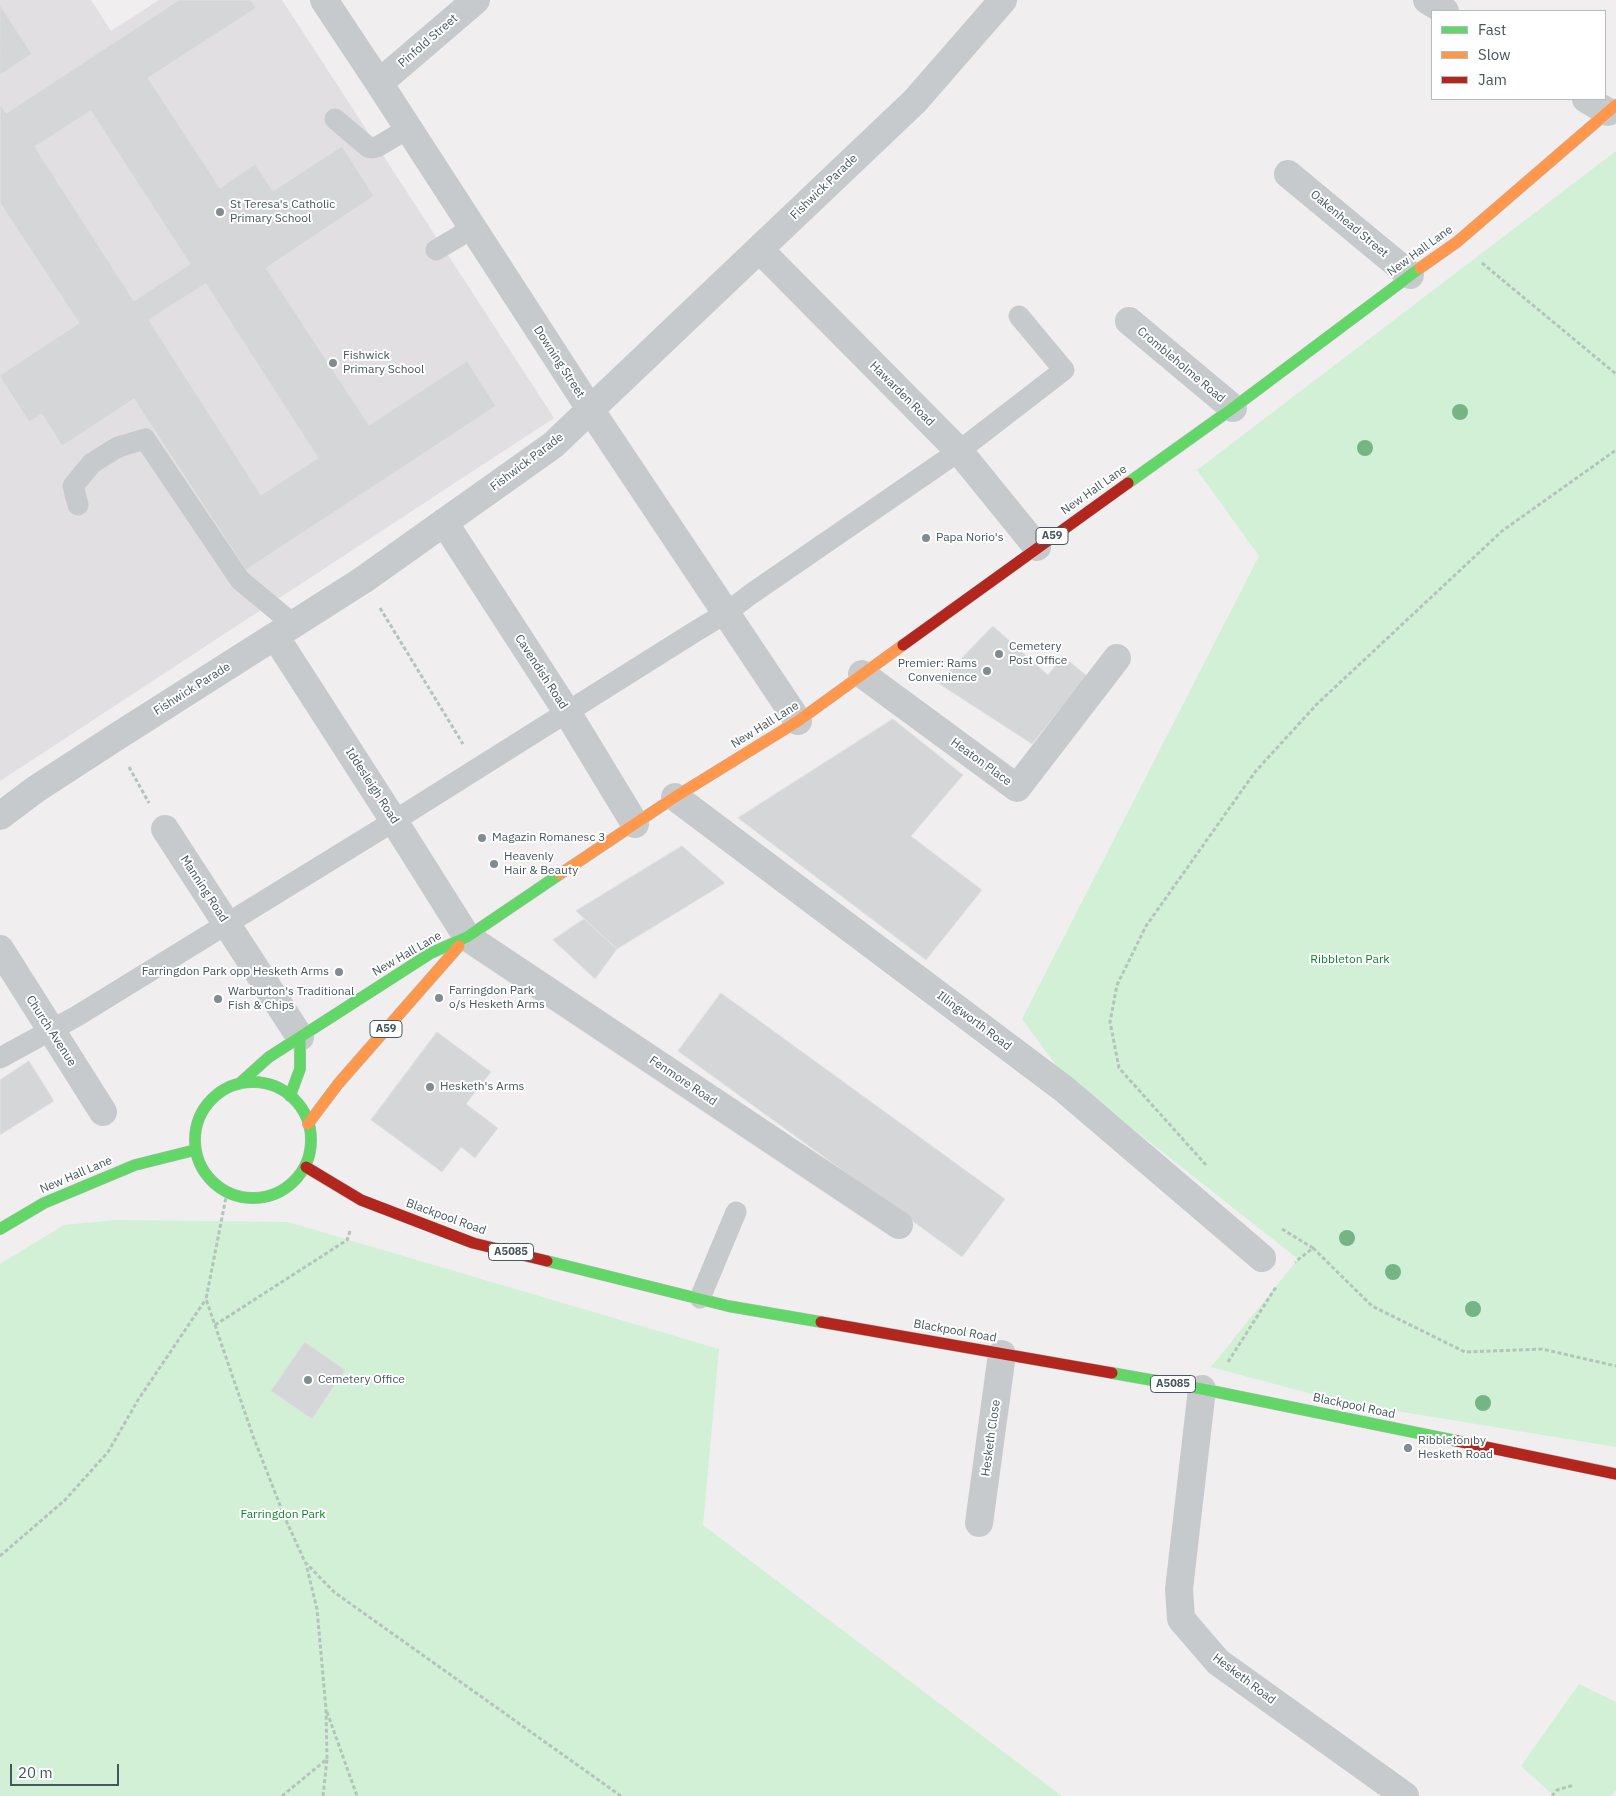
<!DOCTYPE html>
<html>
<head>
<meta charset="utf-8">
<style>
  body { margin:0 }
  #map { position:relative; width:1616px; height:1796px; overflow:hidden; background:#f0eeef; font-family:"IBM Plex Sans",sans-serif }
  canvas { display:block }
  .legend { position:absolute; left:1431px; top:10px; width:175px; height:90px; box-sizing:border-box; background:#fff; border:1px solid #b4bcbe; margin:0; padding:6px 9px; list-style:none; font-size:15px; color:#44575d }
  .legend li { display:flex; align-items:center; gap:10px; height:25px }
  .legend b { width:25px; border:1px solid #b4bcbe }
  .scale { position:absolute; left:10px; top:1764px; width:109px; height:22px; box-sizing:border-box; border:2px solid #44575d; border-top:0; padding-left:6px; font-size:15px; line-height:18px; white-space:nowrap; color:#44575d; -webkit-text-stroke:4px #fff; paint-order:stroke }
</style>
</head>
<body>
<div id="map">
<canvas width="1616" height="1796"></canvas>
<ul class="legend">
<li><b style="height:6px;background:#63d668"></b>Fast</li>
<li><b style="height:6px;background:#ff974d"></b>Slow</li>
<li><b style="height:6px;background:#b3261e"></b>Jam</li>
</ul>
<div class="scale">20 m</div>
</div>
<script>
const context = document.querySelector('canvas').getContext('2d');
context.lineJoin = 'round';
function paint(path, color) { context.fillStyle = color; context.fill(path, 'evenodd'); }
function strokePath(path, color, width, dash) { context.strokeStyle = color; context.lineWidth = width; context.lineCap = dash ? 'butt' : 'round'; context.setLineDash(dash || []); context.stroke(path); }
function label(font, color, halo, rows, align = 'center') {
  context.font = font + ' "IBM Plex Sans",sans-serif'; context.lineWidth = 4; context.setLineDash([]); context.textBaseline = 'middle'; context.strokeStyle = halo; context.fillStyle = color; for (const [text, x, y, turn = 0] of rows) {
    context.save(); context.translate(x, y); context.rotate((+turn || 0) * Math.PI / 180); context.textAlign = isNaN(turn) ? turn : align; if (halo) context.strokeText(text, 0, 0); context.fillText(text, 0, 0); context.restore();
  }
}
paint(new Path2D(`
  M 0,0 L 91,0 L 111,31 L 159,0 L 282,0 L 554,418 L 0,781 Z`), '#e1dfe1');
paint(new Path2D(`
  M 1616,151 L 1616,1447 L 1342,1402 L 1211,1367 L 1298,1259 L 1061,1072 L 1022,1019 L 1259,556 L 1197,470 Z
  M 116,1220 L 288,1222 L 719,1349 L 703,1525 L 1062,1796 L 0,1796 L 0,1264 L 64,1225 Z
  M 1579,1684 L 1616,1702 L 1616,1790 L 1611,1796 L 1554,1796 L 1521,1766 Z`), '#d1f0d6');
const building = new Path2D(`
  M 179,0 L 251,0 L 256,8 L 148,78 L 220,188 L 255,164 L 273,191 L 342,146 L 374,196 L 266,268 L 369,425 L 467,361 L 496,406 L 246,570 L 134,399 L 62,446 L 42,414 L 29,422 L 0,377 L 0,375 L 79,323 L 0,203 L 0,104 L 6,113 ZM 91,111 L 190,264 L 134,301 L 35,147 ZM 206,284 L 318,458 L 261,495 L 149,320 Z
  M 0,5 L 32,54 L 0,75 Z
  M 993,626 L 1048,675 L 1063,656 L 1087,676 L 1032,744 L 938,683 Z
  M 893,719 L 963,775 L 911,836 L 982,890 L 926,960 L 738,818 Z
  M 682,846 L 725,883 L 617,949 L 576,911 Z
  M 584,919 L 617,949 L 595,979 L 553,940 Z
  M 721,993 L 1005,1199 L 962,1257 L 678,1051 Z
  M 437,1032 L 491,1072 L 466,1104 L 498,1128 L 475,1158 L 461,1147 L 442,1172 L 371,1120 Z
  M 29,1061 L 54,1101 L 0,1135 L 0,1080 Z
  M 305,1342 L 345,1370 L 312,1419 L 271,1391 Z`);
paint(building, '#d5d6d8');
strokePath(building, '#e1e1e2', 1);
const fast = new Path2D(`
  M 1128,483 L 1233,408 L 1420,268
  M195 1140a58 58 0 1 1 116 0a58 58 0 1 1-116 0Z
  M 240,1083 L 269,1057 L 431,953 L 467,937 L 560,874
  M 290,1096 L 300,1069 L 300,1037
  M 0,1229 L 44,1203 L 135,1165 L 195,1150
  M 547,1261 L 728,1306 L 821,1322
  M 1112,1373 L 1202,1389 L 1457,1441`);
const slow = new Path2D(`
  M 1420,268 L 1457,242 L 1616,105
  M 560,874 L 675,797 L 798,721 L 903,645
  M 308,1124 L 338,1084 L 459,946`);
const jam = new Path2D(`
  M 903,645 L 1128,483
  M 306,1167 L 361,1200 L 473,1243 L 547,1261
  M 821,1322 L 1112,1373
  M 1457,1441 L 1616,1474`);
strokePath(fast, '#b3bbbf', 12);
strokePath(slow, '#b3bbbf', 12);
strokePath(jam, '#b3bbbf', 12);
strokePath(new Path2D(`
  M 1482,263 L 1616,374
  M 380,608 L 463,744
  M 129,767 L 149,803
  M 1206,1165 L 1119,1068 L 1110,1022 L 1117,985 L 1146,926 L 1255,772 L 1317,704 L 1502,531 L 1616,450
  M 227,1192 L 206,1299 L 253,1436 L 285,1518 L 305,1562 L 334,1592 L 621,1796
  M 1282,1229 L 1313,1248 L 1295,1262
  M 1313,1248 L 1372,1306 L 1465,1352 L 1542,1349 L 1616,1366
  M 215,1325 L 347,1240 L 350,1231
  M 1228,1362 L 1276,1287
  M 0,1556 L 65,1500 L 108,1452 L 138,1400 L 206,1299
  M 327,1712 L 357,1796
  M 282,1796 L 327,1759 L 326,1709 L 317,1609 L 306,1564
  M 323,1796 L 327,1759
  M 1552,1796 L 1557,1790 L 1574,1785`), '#b4c4bb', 3, [4, 2.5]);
strokePath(new Path2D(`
  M 335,119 L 368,147 L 372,148 L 377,147 L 409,128
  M 436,250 L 473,228
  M 78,505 L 73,486 L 92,463 L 118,447 L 145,439 L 240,580 L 293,624
  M 0,1058 L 77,1016 L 394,821 L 696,631 L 726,613 L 751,594 L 959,451 L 1064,370 L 1019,316
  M 700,1298 L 736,1212`), '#c6cacc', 21);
strokePath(new Path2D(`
  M 324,0 L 379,83 L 590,409 L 798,721
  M 1427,0 L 1445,11
  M 379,83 L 476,0
  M 1586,99 L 1608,112
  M 1288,174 L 1410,275
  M 759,249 L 959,451 L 1037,547
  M 1129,321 L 1233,408
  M 444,522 L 567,712 L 635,824
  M 275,636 L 394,821 L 467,937 L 899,1225
  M 862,674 L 1017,788 L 1117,658
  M 675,797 L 1064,1089 L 1262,1258
  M 0,816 L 36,789 L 113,739 L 363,580 L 553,445 L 915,101 L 1003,0
  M 165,829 L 300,1037
  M 0,949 L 103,1112
  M 1202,1389 L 1179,1589 L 1181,1619 L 1218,1662 L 1405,1796
  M 979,1523 L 1002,1354`), '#c6cacc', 28);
strokePath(fast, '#63d668', 11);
strokePath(slow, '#ff974d', 11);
strokePath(jam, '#b3261e', 11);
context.fillStyle = '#74b485';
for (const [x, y] of [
  [1460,412],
  [1365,448],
  [1347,1238],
  [1393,1272],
  [1473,1309],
  [1483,1403]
]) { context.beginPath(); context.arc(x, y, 8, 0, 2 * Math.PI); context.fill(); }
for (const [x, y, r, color] of [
  [220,212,5,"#808c90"],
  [333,363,5,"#808c90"],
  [926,538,5,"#808c90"],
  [999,654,5,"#808c90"],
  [987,671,5,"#808c90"],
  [482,838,5,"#808c90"],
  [494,864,5,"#808c90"],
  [339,972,5,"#808c90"],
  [439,998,5,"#808c90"],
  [218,999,5,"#808c90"],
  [430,1087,5,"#808c90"],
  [308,1380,5,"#808c90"],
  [1408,1448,5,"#808c90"]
]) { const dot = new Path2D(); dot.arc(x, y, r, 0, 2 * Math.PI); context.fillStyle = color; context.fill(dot); strokePath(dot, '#fff', 2); }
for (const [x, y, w] of [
  [1052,536,32],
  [386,1029,32],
  [511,1252,45],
  [1173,1384,45]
]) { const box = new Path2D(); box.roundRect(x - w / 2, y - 8.5, w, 17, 4); context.fillStyle = '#fff'; context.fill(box); strokePath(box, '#44575d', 1); }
label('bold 11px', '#44575d', null, [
  ["A59",1052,536],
  ["A59",386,1029],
  ["A5085",511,1252],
  ["A5085",1173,1384]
]);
label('12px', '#44575d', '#fff', [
  ["Pinfold Street",428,41,-41],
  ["Fishwick Parade",824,187,-44],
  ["Oakenhead Street",1349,224,40],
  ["New Hall Lane",1420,251,-36],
  ["Downing Street",559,362,57],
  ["Crombleholme Road",1181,365,40],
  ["Hawarden Road",902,394,45],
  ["Fishwick Parade",527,462,-37],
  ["New Hall Lane",1094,490,-35],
  ["Cavendish Road",541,672,57],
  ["Fishwick Parade",192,689,-32],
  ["New Hall Lane",765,725,-32],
  ["Heaton Place",981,762,36],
  ["Iddesleigh Road",372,786,57],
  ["Manning Road",204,889,57],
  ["New Hall Lane",407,954,-30],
  ["Illingworth Road",974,1021,37],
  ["Church Avenue",51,1031,57],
  ["Fenmore Road",683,1081,34],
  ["New Hall Lane",76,1175,-23],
  ["Blackpool Road",446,1217,20],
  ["Blackpool Road",955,1331,10],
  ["Blackpool Road",1354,1406,12],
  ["Hesketh Close",991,1438,-82],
  ["Hesketh Road",1244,1679,37]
]);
label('12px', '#44575d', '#fff', [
  ["St Teresa's Catholic",230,205],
  ["Primary School",230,219],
  ["Fishwick",343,356],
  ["Primary School",343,370],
  ["Papa Norio's",936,538],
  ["Cemetery",1009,647],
  ["Post Office",1009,661],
  ["Premier: Rams",977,664,"right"],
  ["Convenience",977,678,"right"],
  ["Magazin Romanesc 3",492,838],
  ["Heavenly",504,857],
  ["Hair & Beauty",504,871],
  ["Farringdon Park opp Hesketh Arms",329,972,"right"],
  ["Farringdon Park",449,991],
  ["o/s Hesketh Arms",449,1005],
  ["Warburton's Traditional",228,992],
  ["Fish & Chips",228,1006],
  ["Hesketh's Arms",440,1087],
  ["Cemetery Office",318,1380],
  ["Ribbleton by",1418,1441],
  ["Hesketh Road",1418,1455]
], 'left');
label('12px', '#0f842e', '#fff', [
  ["Ribbleton Park",1350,960],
  ["Farringdon Park",283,1515]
]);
</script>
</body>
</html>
